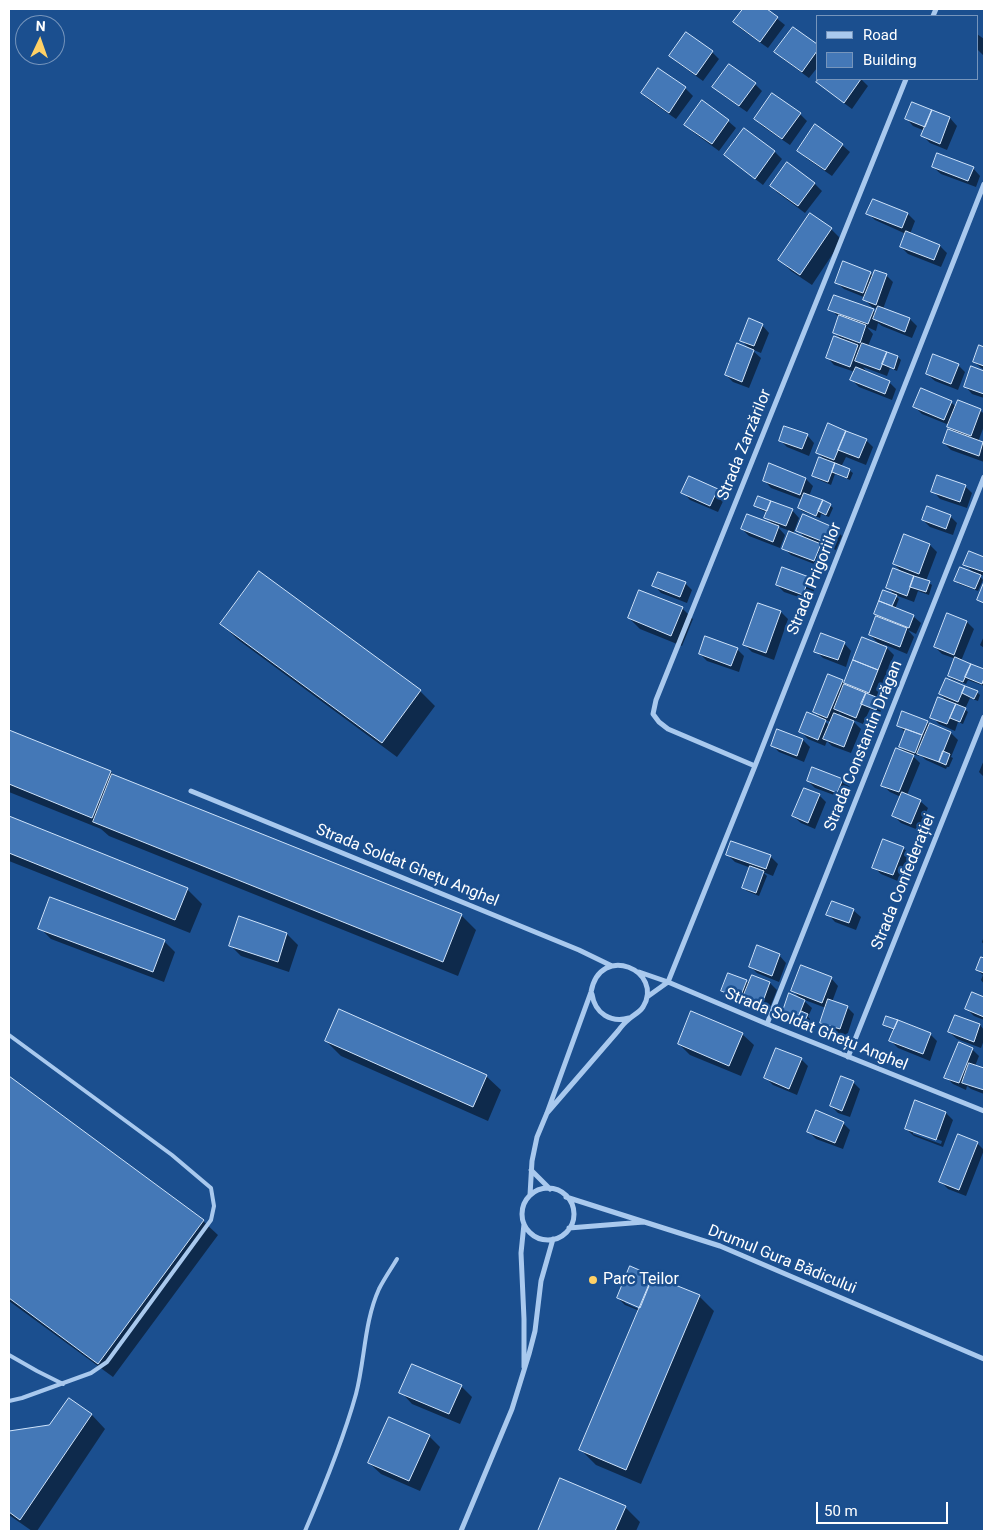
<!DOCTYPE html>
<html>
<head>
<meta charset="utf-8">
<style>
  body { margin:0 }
  #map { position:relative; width:993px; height:1540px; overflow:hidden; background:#1b4f8f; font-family:Roboto,sans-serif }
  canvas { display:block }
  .frame { position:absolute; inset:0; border:10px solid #fff; pointer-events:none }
  .legend { position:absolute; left:816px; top:15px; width:162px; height:65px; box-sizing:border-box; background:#1b4f8f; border:1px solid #7695bc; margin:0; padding:6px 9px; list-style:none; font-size:15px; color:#fff }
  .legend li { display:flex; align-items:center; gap:10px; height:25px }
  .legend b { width:25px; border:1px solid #7695bc }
  .north { position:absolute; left:15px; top:15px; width:50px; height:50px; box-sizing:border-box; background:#1b4f8f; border:1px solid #7695bc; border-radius:50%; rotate:3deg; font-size:14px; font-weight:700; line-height:20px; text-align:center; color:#fff }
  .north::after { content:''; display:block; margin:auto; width:18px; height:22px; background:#ffd166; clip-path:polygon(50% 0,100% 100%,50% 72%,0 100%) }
  .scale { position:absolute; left:816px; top:1502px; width:132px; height:22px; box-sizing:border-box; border:2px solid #fff; border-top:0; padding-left:6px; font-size:15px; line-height:18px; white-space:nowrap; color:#fff; -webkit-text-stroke:4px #1b4f8f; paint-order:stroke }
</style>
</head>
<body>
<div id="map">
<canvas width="993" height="1540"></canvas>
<div class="frame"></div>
<ul class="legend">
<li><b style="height:6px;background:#a9c9ee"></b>Road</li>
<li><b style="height:14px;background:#4478b7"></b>Building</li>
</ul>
<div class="north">N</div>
<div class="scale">50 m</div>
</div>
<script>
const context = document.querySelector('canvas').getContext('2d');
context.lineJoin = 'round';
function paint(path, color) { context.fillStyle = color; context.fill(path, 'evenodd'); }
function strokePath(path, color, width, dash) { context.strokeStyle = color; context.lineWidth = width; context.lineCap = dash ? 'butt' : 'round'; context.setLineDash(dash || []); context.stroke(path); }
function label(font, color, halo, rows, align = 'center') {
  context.font = font + ' Roboto,sans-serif'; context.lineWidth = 5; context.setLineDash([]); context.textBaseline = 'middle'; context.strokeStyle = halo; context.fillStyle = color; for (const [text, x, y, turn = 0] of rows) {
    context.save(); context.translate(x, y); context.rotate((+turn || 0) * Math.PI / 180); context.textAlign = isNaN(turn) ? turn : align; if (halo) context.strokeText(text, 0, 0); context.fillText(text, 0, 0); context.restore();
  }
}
paint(new Path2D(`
  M 744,9 L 765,9 L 785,25 L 768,48 L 741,29 L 734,22 Z
  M 977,34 L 984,39 L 984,56 L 977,49 Z
  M 817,45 L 817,68 L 809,78 L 783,59 L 776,52 Z
  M 712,52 L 719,59 L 703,81 L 678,63 L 671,56 Z
  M 658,70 L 685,88 L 693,96 L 676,119 L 649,100 L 642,93 Z
  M 820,79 L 861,79 L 868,86 L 852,109 L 825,89 L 818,82 Z
  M 755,84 L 762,91 L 747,112 L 721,94 L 714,87 Z
  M 912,103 L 950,118 L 957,126 L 947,150 L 930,143 L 923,136 L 925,131 L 913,126 L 906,118 Z
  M 800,114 L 807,121 L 790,145 L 762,126 L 755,119 Z
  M 728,121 L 736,128 L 719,151 L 693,132 L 686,125 Z
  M 816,126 L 842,145 L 850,152 L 832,176 L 806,158 L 798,150 Z
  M 744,130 L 775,152 L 782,159 L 763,185 L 733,162 L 725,155 Z
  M 788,163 L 815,184 L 822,191 L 805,213 L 778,193 L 771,186 Z
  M 933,167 L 973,168 L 980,176 L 976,187 L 941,174 Z
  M 873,200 L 908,214 L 915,221 L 910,234 L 940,246 L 947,253 L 941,267 L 908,254 L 901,247 L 906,234 L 875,220 L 868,213 Z
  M 811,215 L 831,229 L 842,240 L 812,285 L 791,271 L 780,260 Z
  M 870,273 L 873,276 L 886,275 L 893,282 L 883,309 L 910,319 L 917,326 L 912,338 L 882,326 L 878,323 L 876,331 L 867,327 L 873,334 L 868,346 L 898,357 L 901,360 L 897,371 L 890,368 L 887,376 L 863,367 L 868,373 L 889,382 L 896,389 L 892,400 L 859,387 L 852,380 L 855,372 L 834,365 L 827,357 L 842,340 L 834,332 L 840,318 L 830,309 L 873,310 L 876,314 L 878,309 L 872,307 L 865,300 L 866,298 L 844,289 L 836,282 Z
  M 762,325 L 769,333 L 761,353 L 751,349 L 761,358 L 749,388 L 733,382 L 726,375 L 751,350 L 741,340 Z
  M 980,346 L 984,348 L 984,370 L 974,362 Z
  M 958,365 L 965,372 L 958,390 L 935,381 L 927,374 Z
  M 972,368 L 984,373 L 984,398 L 972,394 L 965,386 Z
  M 922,390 L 951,402 L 956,407 L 980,410 L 984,414 L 984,426 L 978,442 L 984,445 L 984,462 L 951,450 L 944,443 L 955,433 L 949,427 L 949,425 L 922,414 L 915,407 Z
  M 807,435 L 814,443 L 809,456 L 787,447 L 780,440 Z
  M 866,440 L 873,447 L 866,465 L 846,457 L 841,467 L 849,470 L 853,473 L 850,480 L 835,474 L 831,485 L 817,479 L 814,476 L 826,461 L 817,452 Z
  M 806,479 L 813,486 L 809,496 L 830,505 L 833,508 L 829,517 L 821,514 L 820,518 L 802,511 L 799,508 L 803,500 L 771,488 L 764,480 Z
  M 965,486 L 972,493 L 967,508 L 940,499 L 933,491 Z
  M 717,490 L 725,497 L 718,512 L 690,500 L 683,492 Z
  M 756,506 L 792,510 L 799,518 L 793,534 L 807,540 L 798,530 L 803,516 L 835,529 L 842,536 L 836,550 L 819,543 L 827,552 L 822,567 L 791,555 L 784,548 L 790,531 L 777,526 L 785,535 L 780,548 L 749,536 L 742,529 L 774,526 L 766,517 L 768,513 L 759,509 Z
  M 950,516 L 957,523 L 953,535 L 930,527 L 923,520 Z
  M 905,536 L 930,545 L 937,552 L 926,581 L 932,585 L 929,595 L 918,591 L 914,602 L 895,595 L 887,587 L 903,573 L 894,564 Z
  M 969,553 L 984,558 L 984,576 L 977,573 L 983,580 L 978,591 L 959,584 L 956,581 L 975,574 L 965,564 Z
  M 260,573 L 420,691 L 435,706 L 397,757 L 237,639 L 222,624 Z
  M 809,578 L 816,585 L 810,601 L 784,592 L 777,585 Z
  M 685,583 L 692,590 L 687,603 L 661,593 L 654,585 Z
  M 884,591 L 896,596 L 899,599 L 895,609 L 913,616 L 921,623 L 916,634 L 908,630 L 914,637 L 907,654 L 883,644 L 894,655 L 876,699 L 883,704 L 880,713 L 870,709 L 863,724 L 851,719 L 861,729 L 851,753 L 832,746 L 827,741 L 825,746 L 808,739 L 801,732 L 823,720 L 815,712 L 842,681 L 845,684 L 863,639 L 881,646 L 870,635 L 882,620 L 875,613 ZM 839,713 L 845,719 L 838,716 ZM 824,720 L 831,722 L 830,726 Z
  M 759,604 L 781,612 L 788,619 L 774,660 L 752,652 L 745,645 Z
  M 682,608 L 693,619 L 682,646 L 640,629 L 629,618 Z
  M 967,622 L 974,629 L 961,661 L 984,671 L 984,686 L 968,680 L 966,684 L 952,679 L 949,676 L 956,659 L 942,654 L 935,647 Z
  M 984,636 L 984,648 L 980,645 Z
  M 844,643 L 851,651 L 846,667 L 823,658 L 816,651 Z
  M 737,649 L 744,656 L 739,672 L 707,661 L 700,654 Z
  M 947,679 L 977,692 L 980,695 L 978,701 L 970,698 L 965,709 L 968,712 L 963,724 L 958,722 L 955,731 L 939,724 L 932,717 L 949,703 L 940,694 Z
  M 927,722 L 930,725 L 951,733 L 958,740 L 951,757 L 953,758 L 949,767 L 947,767 L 946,769 L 926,760 L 919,754 L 919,756 L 905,752 L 900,747 L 906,733 L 898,725 Z
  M 9,731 L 111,772 L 115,776 L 461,915 L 476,930 L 458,976 L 109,836 L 101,829 L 9,792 Z
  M 778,731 L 803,740 L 810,747 L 804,762 L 779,752 L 772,745 Z
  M 913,756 L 920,763 L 907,795 L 920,801 L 928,808 L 918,830 L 901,823 L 894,816 L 901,797 L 890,792 L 882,785 Z
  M 984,760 L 984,777 L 979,772 Z
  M 842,780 L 850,787 L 845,799 L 815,788 L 808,781 Z
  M 819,795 L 826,802 L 815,829 L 801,823 L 793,816 Z
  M 9,817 L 187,889 L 202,904 L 190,933 L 9,861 Z
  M 732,843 L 771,857 L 778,864 L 773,876 L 763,872 L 767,876 L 759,896 L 747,891 L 743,888 L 751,868 L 735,862 L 728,855 Z
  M 903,848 L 911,855 L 900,882 L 881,874 L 874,867 Z
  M 853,910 L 861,917 L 856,930 L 835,922 L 828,914 Z
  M 239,918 L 287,934 L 298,945 L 289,972 L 241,956 L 230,945 Z
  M 40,928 L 164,941 L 175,952 L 164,982 L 51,939 Z
  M 984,936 L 984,945 L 982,942 Z
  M 779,955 L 786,963 L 779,982 L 757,973 L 750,966 Z
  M 981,958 L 984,959 L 984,984 L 981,980 L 983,975 L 977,970 Z
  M 752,976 L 770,983 L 777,990 L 769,1010 L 752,1004 L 749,1001 L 747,1004 L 729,998 L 722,990 L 746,981 L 749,984 Z
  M 831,978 L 838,986 L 832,1002 L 847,1007 L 854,1014 L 847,1036 L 829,1030 L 822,1022 L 826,1008 L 802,999 L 812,1008 L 808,1017 L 810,1019 L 808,1025 L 805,1024 L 805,1027 L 790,1021 L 783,1014 L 802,1000 L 792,990 Z
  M 973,993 L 984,998 L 984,1020 L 974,1016 L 967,1009 Z
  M 955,1016 L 980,1025 L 984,1030 L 984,1040 L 981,1048 L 957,1039 L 949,1032 Z
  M 887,1017 L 930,1034 L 937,1041 L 930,1061 L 898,1048 L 891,1041 L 895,1030 L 888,1028 L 884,1024 Z
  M 742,1034 L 754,1045 L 741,1076 L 690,1055 L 679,1044 Z
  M 326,1041 L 486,1076 L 501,1090 L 488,1121 L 341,1056 Z
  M 972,1049 L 979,1056 L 975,1066 L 984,1070 L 984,1094 L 971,1089 L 967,1086 L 966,1090 L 953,1084 L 946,1077 Z
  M 801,1059 L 808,1066 L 797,1095 L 773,1085 L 766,1078 Z
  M 9,1078 L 203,1221 L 218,1235 L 113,1377 L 9,1301 Z
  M 853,1082 L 860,1089 L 850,1117 L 838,1113 L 831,1106 Z
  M 946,1113 L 953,1120 L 943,1147 L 914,1136 L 906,1129 ZM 913,1131 L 942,1141 L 941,1144 L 913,1134 Z
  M 843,1123 L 850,1130 L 843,1149 L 816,1139 L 808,1131 Z
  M 977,1143 L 984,1150 L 966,1196 L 948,1189 L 940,1181 Z
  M 699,1296 L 714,1311 L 641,1484 L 596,1465 L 581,1450 L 640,1311 L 625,1305 L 618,1298 ZM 625,1301 L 646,1309 L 645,1312 L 625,1303 Z
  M 461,1386 L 472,1397 L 460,1424 L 412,1404 L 401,1392 Z
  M 91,1414 L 105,1429 L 37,1531 L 32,1531 L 9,1515 L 9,1432 L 50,1427 Z
  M 429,1436 L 440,1447 L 420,1491 L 381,1474 L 369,1463 Z
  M 561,1480 L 625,1507 L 640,1522 L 636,1531 L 539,1531 Z`), '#0007');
const building = new Path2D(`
  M 743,9 L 767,9 L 778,17 L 760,42 L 733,22 Z
  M 793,27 L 817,44 L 817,51 L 802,72 L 774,52 Z
  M 686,32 L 713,51 L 696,75 L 669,56 Z
  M 729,64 L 756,83 L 739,106 L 712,87 Z
  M 658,68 L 686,87 L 669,113 L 641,93 Z
  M 819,79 L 861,79 L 844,103 L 816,82 Z
  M 772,93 L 801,113 L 782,139 L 754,119 Z
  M 702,100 L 729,120 L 712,144 L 684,125 Z
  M 912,102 L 932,110 L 925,127 L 905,119 Z
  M 932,110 L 950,117 L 940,144 L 921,136 Z
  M 815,124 L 843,144 L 825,170 L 797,151 Z
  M 744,128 L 775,151 L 755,179 L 724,155 Z
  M 937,153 L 974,167 L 968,181 L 932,167 Z
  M 787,162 L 815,183 L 798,206 L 770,186 Z
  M 873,199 L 908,213 L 902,228 L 866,214 Z
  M 810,213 L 832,228 L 800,275 L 778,260 Z
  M 906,231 L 940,245 L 934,260 L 900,247 Z
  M 843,261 L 871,272 L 863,293 L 835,283 Z
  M 875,270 L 887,274 L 876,305 L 863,300 Z
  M 834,295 L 874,309 L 868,324 L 828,310 Z
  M 878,306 L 910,318 L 905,332 L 873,319 Z
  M 839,315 L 866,325 L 860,343 L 833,333 Z
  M 749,318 L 763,324 L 754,346 L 740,341 Z
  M 834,336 L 858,345 L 850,367 L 826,358 Z
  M 737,343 L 754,350 L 742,382 L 725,375 Z
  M 862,343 L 887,352 L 880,370 L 855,361 Z
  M 979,345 L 984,347 L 984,366 L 973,362 Z
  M 887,352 L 898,356 L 894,369 L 882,364 Z
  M 933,354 L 959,364 L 951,384 L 926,374 Z
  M 971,366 L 984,371 L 984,394 L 964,387 Z
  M 856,367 L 890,381 L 885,394 L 850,380 Z
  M 921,388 L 952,401 L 944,420 L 913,407 Z
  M 958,400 L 981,409 L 971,436 L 947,427 Z
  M 828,423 L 846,431 L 834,460 L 816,453 Z
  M 784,426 L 808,434 L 802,449 L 779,441 Z
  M 948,429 L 983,442 L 979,456 L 943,443 Z
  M 846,431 L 867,439 L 859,458 L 838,450 Z
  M 819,457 L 835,463 L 828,482 L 812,476 Z
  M 769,463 L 806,478 L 800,495 L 763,481 Z
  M 835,463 L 850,469 L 847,478 L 832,472 Z
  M 937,475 L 966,485 L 960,502 L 931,492 Z
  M 689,476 L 718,489 L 710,506 L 681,493 Z
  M 804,493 L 823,500 L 816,516 L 798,508 Z
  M 758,496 L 771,501 L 767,511 L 754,506 Z
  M 823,500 L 831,504 L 826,515 L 818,511 Z
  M 771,501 L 793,509 L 786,526 L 764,518 Z
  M 927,506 L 951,515 L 946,529 L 922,520 Z
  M 747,514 L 779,526 L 773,542 L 741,529 Z
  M 803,514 L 835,528 L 829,544 L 796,531 Z
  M 789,531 L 821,544 L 814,561 L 782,549 Z
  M 904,534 L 930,544 L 919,574 L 893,564 Z
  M 969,551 L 984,557 L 984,572 L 963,565 Z
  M 782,567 L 809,577 L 803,595 L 776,585 Z
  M 960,567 L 981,575 L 975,589 L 954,581 Z
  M 893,568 L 914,576 L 907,596 L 886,588 Z
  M 259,571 L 421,690 L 382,743 L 220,624 Z
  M 658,572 L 686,582 L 680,597 L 652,586 Z
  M 914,576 L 930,581 L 926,592 L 910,587 Z
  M 984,582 L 984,603 L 977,600 Z
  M 639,590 L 683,607 L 671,636 L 628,618 Z
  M 883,590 L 897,595 L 892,606 L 879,601 Z
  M 879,601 L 914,615 L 909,628 L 874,614 Z
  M 758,603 L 781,611 L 766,653 L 743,645 Z
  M 947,613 L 967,621 L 954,655 L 934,647 Z
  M 876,616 L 907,628 L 900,647 L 869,635 Z
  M 821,633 L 845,642 L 838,660 L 814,652 Z
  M 705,636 L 738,648 L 731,666 L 699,654 Z
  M 862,637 L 887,647 L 878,670 L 853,660 Z
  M 955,657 L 971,664 L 963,682 L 948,676 Z
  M 853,660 L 878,670 L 869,693 L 844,683 Z
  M 971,664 L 984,669 L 984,678 L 982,684 L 965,677 Z
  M 828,674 L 843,680 L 827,718 L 813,712 Z
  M 946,678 L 965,686 L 958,702 L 939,694 Z
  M 844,684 L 866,693 L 856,718 L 834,709 Z
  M 965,686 L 978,691 L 974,699 L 962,693 Z
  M 866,693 L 881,699 L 876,710 L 861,704 Z
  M 938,697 L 956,704 L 947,724 L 930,718 Z
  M 956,704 L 966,708 L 960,722 L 950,718 Z
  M 902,711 L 928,721 L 922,735 L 897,726 Z
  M 807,712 L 826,720 L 818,740 L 799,732 Z
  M 834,713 L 854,721 L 844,747 L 823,739 Z
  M 930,723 L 951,732 L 939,762 L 917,754 Z
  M 777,729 L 803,739 L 797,756 L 771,746 Z
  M 906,729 L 922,735 L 915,753 L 899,747 Z
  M 9,730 L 111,771 L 92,818 L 9,784 Z
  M 896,748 L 914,755 L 899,792 L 881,786 Z
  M 943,751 L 950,754 L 946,765 L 939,762 Z
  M 812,767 L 843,779 L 837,793 L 807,781 Z
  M 112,774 L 462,914 L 443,962 L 93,822 Z
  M 804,788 L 820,794 L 808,823 L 792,816 Z
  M 902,792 L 921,800 L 911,824 L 892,816 Z
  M 9,816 L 188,888 L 175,920 L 9,853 Z
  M 883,839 L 904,847 L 893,875 L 872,868 Z
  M 731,841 L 771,855 L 766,869 L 726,855 Z
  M 750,866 L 764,871 L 756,893 L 742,888 Z
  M 50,897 L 165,940 L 153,972 L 38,929 Z
  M 832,901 L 854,909 L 849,923 L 826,915 Z
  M 239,916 L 287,933 L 278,962 L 229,946 Z
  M 757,945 L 780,954 L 772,976 L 749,967 Z
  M 981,957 L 984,958 L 984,973 L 976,970 Z
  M 801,965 L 832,977 L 822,1003 L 791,991 Z
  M 728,973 L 747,980 L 740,998 L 721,991 Z
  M 752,975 L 770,982 L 762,1004 L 743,997 Z
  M 972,992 L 984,997 L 984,1017 L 965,1009 Z
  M 789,993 L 805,1000 L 797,1020 L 782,1014 Z
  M 828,999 L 848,1006 L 840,1029 L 820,1023 Z
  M 339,1009 L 487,1075 L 473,1107 L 325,1041 Z
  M 691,1011 L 743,1033 L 729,1066 L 678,1044 Z
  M 801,1011 L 808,1014 L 804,1023 L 797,1020 Z
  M 955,1015 L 980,1024 L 974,1042 L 948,1032 Z
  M 886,1016 L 898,1020 L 894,1029 L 883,1025 Z
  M 898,1020 L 931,1033 L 923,1054 L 889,1041 Z
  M 959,1042 L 973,1048 L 959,1083 L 944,1078 Z
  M 776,1048 L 802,1058 L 789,1089 L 764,1078 Z
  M 969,1063 L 984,1068 L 984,1090 L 962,1083 Z
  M 9,1076 L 204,1220 L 98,1364 L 9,1298 Z
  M 841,1076 L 854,1081 L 842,1111 L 830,1106 Z
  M 915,1100 L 946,1112 L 936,1140 L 905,1129 Z
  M 816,1110 L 844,1122 L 835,1143 L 807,1132 Z
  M 958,1134 L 978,1142 L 959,1190 L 939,1182 Z
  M 630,1266 L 653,1276 L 640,1308 L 617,1298 Z
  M 653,1276 L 700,1295 L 626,1470 L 579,1450 Z
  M 412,1364 L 462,1385 L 449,1414 L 399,1393 Z
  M 69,1398 L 92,1414 L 20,1520 L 9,1512 L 9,1431 L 49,1425 Z
  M 389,1417 L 430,1435 L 409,1481 L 368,1463 Z
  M 560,1478 L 626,1506 L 615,1531 L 538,1531 Z`);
paint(building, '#4478b7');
strokePath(building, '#cfe3fa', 1);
strokePath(new Path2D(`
  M 9,1035 L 172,1155 L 211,1188 L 214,1206 L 211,1220 L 107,1362 L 91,1373 L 22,1398 L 9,1401
  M 9,1355 L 37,1371 L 63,1384
  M 305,1531 C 324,1487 343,1441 356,1394 C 365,1360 364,1322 379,1289 C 384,1279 391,1269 397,1259`), '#a9c9ee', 4);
strokePath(new Path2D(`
  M 933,16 L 936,9
  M 755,766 L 668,729 L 659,722 L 653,714 L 656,700 L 906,79
  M 191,791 L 579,950 L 612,966
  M 639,972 L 668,982 L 767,1024 L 984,1111
  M 668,982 L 755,766 L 984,184
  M 592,994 C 595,1014 611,1023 629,1018
  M 647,997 L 668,982
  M 767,1024 L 984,477
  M 848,1057 L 984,717
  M 531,1170 L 550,1189
  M522 1214a26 26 0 1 1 52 0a26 26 0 1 1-52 0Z
  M 530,1195 L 532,1161 L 537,1137 L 547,1113 L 591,992 C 600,942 665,971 643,1007 C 639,1013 633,1015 628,1020 C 624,1023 621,1027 618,1031 L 547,1113
  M 566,1197 L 720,1246 L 984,1359
  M 569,1228 L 644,1222
  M 524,1367 L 524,1319 L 521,1253 L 524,1224
  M 461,1531 L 512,1409 L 529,1354 L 535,1331 L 541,1281 L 553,1239`), '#a9c9ee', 5);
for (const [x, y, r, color] of [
  [593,1280,5,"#ffd166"]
]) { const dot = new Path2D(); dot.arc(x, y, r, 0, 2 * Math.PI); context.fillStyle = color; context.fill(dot); strokePath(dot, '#1b4f8f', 2); }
label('16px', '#fff', '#1b4f8f', [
  ["Strada Zarzărilor",745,445,-68],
  ["Strada Prigoriilor",815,579,-68],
  ["Strada Constantin Drăgan",864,746,-68],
  ["Strada Soldat Ghețu Anghel",407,866,22],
  ["Strada Confederației",904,882,-68],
  ["Strada Soldat Ghețu Anghel",816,1030,22],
  ["Drumul Gura Bădicului",782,1260,22]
]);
label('16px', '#fff', '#1b4f8f', [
  ["Parc Teilor",603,1280]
], 'left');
</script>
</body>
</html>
